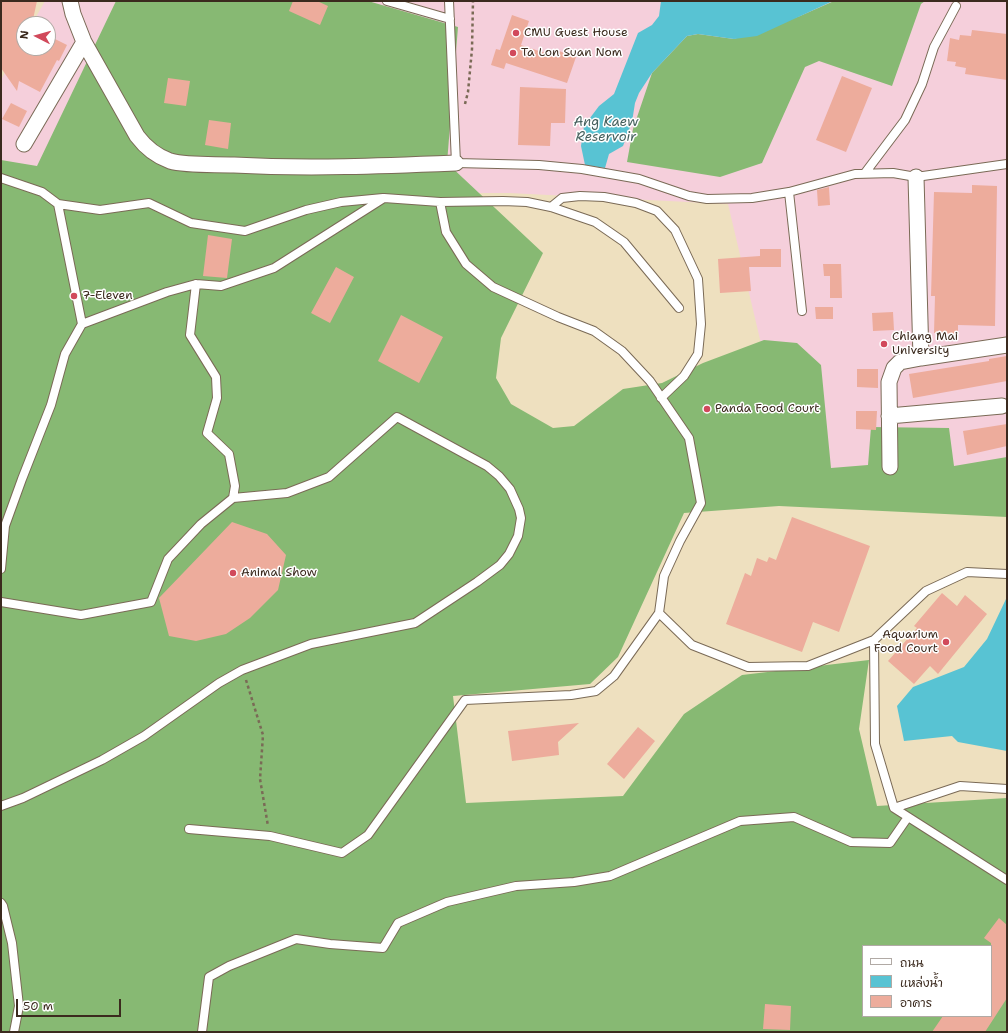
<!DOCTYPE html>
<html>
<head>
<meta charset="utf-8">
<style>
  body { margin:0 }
  #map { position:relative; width:1008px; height:1033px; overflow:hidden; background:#eee0bf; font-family:"Shantell Sans","Playpen Sans Thai",sans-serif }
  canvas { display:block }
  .frame { position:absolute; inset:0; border:2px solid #3b2a1e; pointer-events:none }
  .legend { position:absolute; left:862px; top:945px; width:130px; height:72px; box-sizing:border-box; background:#fff; border:1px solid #b1aaa5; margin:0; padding:5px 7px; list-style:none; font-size:12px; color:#3b2a1e }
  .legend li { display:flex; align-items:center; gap:8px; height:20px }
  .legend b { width:20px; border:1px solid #b1aaa5 }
  .north { position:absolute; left:16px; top:16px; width:40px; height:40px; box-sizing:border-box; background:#fff; border:1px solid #b1aaa5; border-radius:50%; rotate:276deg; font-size:11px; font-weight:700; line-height:16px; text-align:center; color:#3b2a1e }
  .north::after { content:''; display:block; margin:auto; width:14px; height:18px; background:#d1495b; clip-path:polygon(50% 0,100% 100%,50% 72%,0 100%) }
  .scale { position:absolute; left:16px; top:999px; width:105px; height:18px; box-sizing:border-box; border:2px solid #3b2a1e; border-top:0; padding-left:5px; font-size:12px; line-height:14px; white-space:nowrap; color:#3b2a1e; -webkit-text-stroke:3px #fff; paint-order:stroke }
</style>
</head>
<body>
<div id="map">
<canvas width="1008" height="1033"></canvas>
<div class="frame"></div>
<ul class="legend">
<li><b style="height:5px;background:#fff"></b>ถนน</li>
<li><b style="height:11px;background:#58c3d3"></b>แหล่งน้ำ</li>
<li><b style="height:11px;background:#edac9c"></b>อาคาร</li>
</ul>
<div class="north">N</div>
<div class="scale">50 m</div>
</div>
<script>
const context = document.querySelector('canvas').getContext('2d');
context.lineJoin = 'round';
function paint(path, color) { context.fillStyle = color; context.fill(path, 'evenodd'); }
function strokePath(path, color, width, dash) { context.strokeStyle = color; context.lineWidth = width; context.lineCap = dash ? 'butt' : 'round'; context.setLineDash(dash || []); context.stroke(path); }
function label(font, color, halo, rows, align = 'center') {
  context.font = font + ' "Shantell Sans",sans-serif'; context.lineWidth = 3; context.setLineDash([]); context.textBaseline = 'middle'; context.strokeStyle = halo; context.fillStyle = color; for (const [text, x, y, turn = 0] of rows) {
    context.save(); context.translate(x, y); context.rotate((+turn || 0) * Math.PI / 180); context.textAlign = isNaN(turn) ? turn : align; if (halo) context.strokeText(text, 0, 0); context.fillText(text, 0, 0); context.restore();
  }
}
paint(new Path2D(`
  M 45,1 L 1007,1 L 1007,483 L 798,500 L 728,204 L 509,193 L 109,193 L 1,163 L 1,80 L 24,38 L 24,48 L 48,48 L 48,24 L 32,24 Z`), '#f5cfdb');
paint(new Path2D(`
  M 116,1 L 368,1 L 458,27 L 447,163 L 543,253 L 501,338 L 496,378 L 511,404 L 553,428 L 574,426 L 623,389 L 662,383 L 703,363 L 764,340 L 797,343 L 821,365 L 831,468 L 868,465 L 871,427 L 949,428 L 954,466 L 1007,457 L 1007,517 L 779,506 L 684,513 L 618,657 L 590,684 L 453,696 L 466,803 L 623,796 L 684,714 L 742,675 L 869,660 L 859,729 L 877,806 L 1007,798 L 1007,1032 L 1,1032 L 1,160 L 37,166 ZM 863,946 L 991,946 L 991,1016 L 863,1016 Z
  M 834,1 L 925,1 L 921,4 L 892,86 L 819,61 L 805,67 L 762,163 L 720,177 L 627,162 L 633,129 L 652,73 L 687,36 L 698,34 L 734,39 L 800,16 Z`), '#87b973');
paint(new Path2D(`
  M 661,1 L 833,1 L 757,36 L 734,39 L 698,34 L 687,36 L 652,73 L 639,93 L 635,103 L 632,122 L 623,146 L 609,154 L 605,168 L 585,165 L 581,146 L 584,126 L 599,106 L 614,94 L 638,33 L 652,25 L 659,16 Z
  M 1006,599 L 1007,599 L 1007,751 L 958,742 L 952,736 L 904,741 L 897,706 L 913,687 L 964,667 L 987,639 Z`), '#58c3d3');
paint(new Path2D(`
  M 1,1 L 37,1 L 32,24 L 24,24 L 24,48 L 48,48 L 48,43 L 51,37 L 67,45 L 59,61 L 57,60 L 40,92 L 19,81 L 17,91 L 1,68 Z
  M 293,1 L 317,1 L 328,6 L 320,25 L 289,11 Z
  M 512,15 L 529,21 L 521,45 L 557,57 L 559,51 L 576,57 L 567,83 L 506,63 L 504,69 L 491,65 L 496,49 L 500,50 Z
  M 972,30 L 1007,34 L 1007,80 L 965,74 L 966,68 L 955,66 L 956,62 L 947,61 L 950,38 L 959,40 L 960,35 L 971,36 Z
  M 842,76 L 872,88 L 846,152 L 816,140 Z
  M 168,78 L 190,81 L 186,106 L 164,103 Z
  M 520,87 L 566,89 L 565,123 L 551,123 L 550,146 L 518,145 Z
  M 11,103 L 27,111 L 19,127 L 2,119 Z
  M 209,120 L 231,123 L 228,149 L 205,145 Z
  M 972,185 L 997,186 L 995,326 L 958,325 L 958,334 L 934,333 L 935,296 L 931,296 L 934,192 L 972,193 Z
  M 829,187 L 830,205 L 818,206 L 817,190 Z
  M 208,235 L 232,239 L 227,278 L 203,276 Z
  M 760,249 L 781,249 L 781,267 L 749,267 L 751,291 L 720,293 L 718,259 L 760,256 Z
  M 823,264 L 841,264 L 842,298 L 830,298 L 830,276 L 824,276 Z
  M 336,267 L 354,277 L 330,323 L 311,313 Z
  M 815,307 L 833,307 L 833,319 L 816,319 Z
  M 893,312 L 894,330 L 873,331 L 872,313 Z
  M 401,315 L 443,337 L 419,383 L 378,361 Z
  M 1007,356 L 1007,381 L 913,398 L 909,374 L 989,361 L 989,359 Z
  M 857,369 L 878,369 L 878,388 L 857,387 Z
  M 856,411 L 877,411 L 876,430 L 856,429 Z
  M 1007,424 L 1007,446 L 967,455 L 963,431 Z
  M 792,517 L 870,546 L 839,632 L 813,622 L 802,652 L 726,624 L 745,573 L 751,576 L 757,558 L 767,562 L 769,557 L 776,560 Z
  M 232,522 L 267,534 L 286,555 L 278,590 L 250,618 L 226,634 L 196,641 L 169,636 L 159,598 Z
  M 942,593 L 957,606 L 965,595 L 987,614 L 938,674 L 930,666 L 914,684 L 888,661 L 917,628 L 914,626 Z
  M 579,723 L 558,742 L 559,755 L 512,761 L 508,731 Z
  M 638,727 L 655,741 L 624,779 L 607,764 Z
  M 999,918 L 1007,925 L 1007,998 L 985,1032 L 932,1032 L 943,1016 L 991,1016 L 991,943 L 984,938 Z
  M 765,1004 L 791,1006 L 790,1030 L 763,1029 Z`), '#edac9c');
const service = new Path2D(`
  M 387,1 L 450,19
  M 449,1 L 456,163 L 539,165 L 582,169 L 639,179 L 689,196 L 707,199 L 752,198 L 789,192 L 855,174 L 893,173 L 916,177 L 1007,164
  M 865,173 L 905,120 L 922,84 L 934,47 L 956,6
  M 1,178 L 42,192 L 58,204 L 82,324 L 65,354 L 51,405 L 22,479 L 5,526 L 1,569
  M 789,192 L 802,311
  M 440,202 L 503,201 L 527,202 L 551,207 L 595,222 L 624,242 L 679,308
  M 58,204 L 100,210 L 149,203 L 191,223 L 245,231 L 306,210 L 341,202 L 383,198
  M 551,207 L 562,198 L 580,196 L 604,197 L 636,203 L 657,211 L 675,230 L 698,279 L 701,324 L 698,354 L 684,376 L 661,398
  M 196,284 L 190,335 L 216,377 L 217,398 L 207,433 L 229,454 L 235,486 L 233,498
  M 82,324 L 167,292 L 196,284 L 221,286 L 274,268 L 384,198 L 440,202 L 446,232 L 466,264 L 493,287 L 558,317 L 594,331 L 622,351 L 650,381 L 689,438 L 701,503 L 680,541 L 664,576 L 659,613 L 692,645 L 748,667 L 808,666 L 874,640 L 926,591 L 967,572 L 1007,574
  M 1,602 L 81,615 L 151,602 L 168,559 L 201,524 L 233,498 L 287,493 L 329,477 L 397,417 L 487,466 L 499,476 L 510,489 L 519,509 L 521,518 L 518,536 L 509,554 L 500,565 L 477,582 L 415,623 L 311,644 L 242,670 L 219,683 L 144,736 L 102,760 L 23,798 L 1,806
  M 874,640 L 875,744 L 894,808 L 1007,880
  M 894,808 L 960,786 L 1007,789
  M 189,829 L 270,836 L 342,853 L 368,835 L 465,700 L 571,695 L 596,691 L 614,676 L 659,613
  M 1,903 L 3,906 L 12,943 L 19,1006 L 14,1032
  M 202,1032 L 209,977 L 229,966 L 296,939 L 330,944 L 383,948 L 398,923 L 447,902 L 516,886 L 574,882 L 610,876 L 740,821 L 794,817 L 851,842 L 890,843 L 908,817`);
const minor = new Path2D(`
  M 70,1 L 73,14 L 84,42 L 137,136 C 146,148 156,156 170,161 C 188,166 215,164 234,165 C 308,169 382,166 456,163
  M 24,144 L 84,42
  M 916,177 L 921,358
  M 889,416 L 1002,406
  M 890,467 L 889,382 L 894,368 L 900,362 L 921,358 L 1007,345`);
strokePath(service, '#7a6a56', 10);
strokePath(minor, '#7a6a56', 17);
strokePath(new Path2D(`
  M 465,104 L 468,92 L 472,49 L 473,1
  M 246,680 L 263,735 L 260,779 L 268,826`), '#7a6a56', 2.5, [3, 3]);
strokePath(service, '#fff', 8);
strokePath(minor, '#fff', 15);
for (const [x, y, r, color] of [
  [516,33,4,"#d1495b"],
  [513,53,4,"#d1495b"],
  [74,296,4,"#d1495b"],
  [884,344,4,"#d1495b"],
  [707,409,4,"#d1495b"],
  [233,573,4,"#d1495b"],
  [946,642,4,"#d1495b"]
]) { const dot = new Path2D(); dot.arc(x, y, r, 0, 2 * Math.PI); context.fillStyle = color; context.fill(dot); strokePath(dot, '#fff', 1.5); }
label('12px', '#3b2a1e', '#fff', [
  ["CMU Guest House",524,33],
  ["Ta Lon Suan Nom",521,53],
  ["7-Eleven",82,296],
  ["Chiang Mai",892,337],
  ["University",892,351],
  ["Panda Food Court",715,409],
  ["Animal Show",241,573],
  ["Aquarium",938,635,"right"],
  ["Food Court",938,649,"right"]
], 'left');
label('italic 13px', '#45605d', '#fff', [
  ["Ang Kaew",606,123],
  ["Reservoir",606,138]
]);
</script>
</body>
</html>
